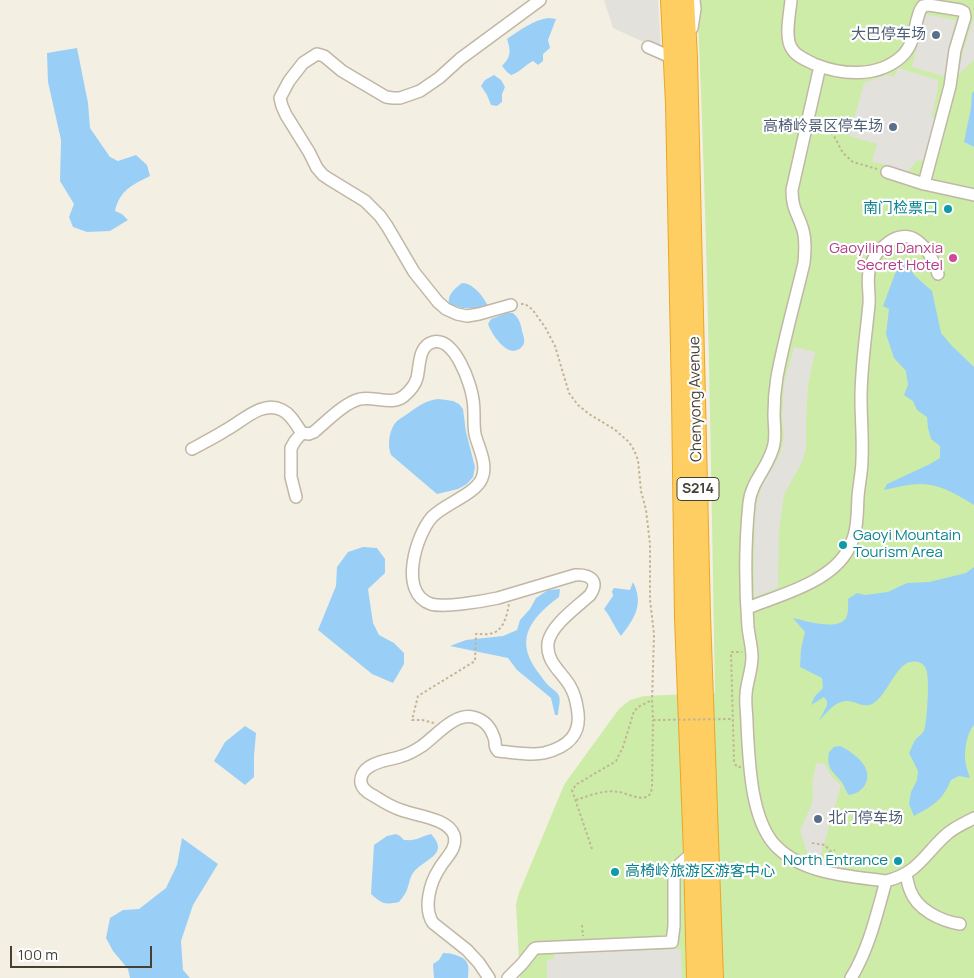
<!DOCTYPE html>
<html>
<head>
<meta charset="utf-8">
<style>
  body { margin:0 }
  #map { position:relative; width:974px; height:978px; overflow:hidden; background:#f4efe3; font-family:Manrope,sans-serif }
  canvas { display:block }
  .scale { position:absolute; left:10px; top:946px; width:142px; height:22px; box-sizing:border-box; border:2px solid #463f33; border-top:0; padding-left:6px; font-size:15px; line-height:18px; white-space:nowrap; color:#463f33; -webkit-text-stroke:4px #fff; paint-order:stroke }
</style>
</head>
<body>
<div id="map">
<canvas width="974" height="978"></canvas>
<div class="scale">100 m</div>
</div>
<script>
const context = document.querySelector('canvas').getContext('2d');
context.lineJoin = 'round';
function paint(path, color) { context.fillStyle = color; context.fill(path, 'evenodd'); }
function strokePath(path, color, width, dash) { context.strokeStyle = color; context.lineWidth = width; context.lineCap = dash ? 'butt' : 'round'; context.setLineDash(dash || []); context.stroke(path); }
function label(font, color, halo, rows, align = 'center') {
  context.font = font + ' Manrope,"Noto Sans SC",sans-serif'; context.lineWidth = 4.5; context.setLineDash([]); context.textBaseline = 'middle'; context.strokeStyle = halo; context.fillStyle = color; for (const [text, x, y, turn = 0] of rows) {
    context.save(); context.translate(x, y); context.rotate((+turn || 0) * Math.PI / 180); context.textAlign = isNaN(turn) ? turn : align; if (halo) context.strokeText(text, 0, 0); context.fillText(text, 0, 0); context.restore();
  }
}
paint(new Path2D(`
  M 697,0 L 974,0 L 974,978 L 520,978 L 516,904 L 519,893 L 564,785 L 571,775 L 619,709 L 630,700 L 644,696 L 715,693 C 711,462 708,231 697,0 Z`), '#cceca8');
paint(new Path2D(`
  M 604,0 L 658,0 L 661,50 L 613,28 Z
  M 925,14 L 956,20 L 948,51 L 946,77 L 912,67 Z
  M 974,17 L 974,60 L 958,75 L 963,51 Z
  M 898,68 L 938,80 L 938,87 L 932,116 L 934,118 L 937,117 L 926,164 L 924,161 L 918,160 L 908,171 L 905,171 L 872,161 L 877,144 L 849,136 L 864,83 L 886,75 L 894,77 Z
  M 794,347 L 815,352 L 808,385 L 806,423 L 806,449 L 802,462 L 784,495 L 779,532 L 778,588 L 754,597 L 754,558 L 755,521 L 757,502 L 763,483 L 772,469 L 781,452 L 784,436 L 782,417 L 784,383 Z
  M 816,763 L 825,764 L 832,777 L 841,785 L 820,858 L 808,855 L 800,831 L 812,803 L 813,795 L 812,784 Z
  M 681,949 L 682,978 L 547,978 L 547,960 L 554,959 L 554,953 Z`), '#e3e1dc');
paint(new Path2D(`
  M 549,18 L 556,19 L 548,40 L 550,48 L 543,54 L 543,61 L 538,65 L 533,61 C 525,65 519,73 511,75 L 507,72 L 502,66 C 511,57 511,51 507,39 C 520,30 533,20 549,18 Z
  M 77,48 L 88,103 L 90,128 L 110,157 L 118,161 L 136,155 L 147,165 L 150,176 C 132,185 120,190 115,211 L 122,214 L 128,220 L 110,231 L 87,232 L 73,227 L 69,217 L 74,204 L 60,181 L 61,140 L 48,82 L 47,53 Z
  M 494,75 L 501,80 L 505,87 L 502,94 L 502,102 L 497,106 L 491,105 L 487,95 L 481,86 L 485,80 Z
  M 974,91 L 974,147 L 964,142 L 971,108 L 972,93 Z
  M 903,259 L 915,276 L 932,291 L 941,333 L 952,346 L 974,367 L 974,505 C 961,497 947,488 931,485 C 916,482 899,487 884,490 L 887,484 L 930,464 L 940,458 L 940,446 L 931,439 L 928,428 L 927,417 L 917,410 L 913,401 L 904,395 L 908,385 L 906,371 L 894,358 L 886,334 L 889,309 L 883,306 L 895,274 Z
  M 462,283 C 473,283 483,296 488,306 L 486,308 L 462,308 L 449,304 C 447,295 455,288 462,283 Z
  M 507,313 L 513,313 C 519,318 521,324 522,331 C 523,335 525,339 524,343 C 522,350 513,353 507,349 C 498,343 492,334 488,324 L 491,319 Z
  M 439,399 L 453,401 L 459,404 L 463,409 L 466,432 L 475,467 L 473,477 L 467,484 L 458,489 L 437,494 L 391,455 C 387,445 389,429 397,421 C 401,418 406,415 410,412 C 420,405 427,400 439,399 Z
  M 363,547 L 377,548 L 385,559 L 385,573 L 368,589 L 373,623 L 379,635 L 394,643 L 404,653 L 404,664 L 393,683 L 372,674 L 318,630 L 336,586 L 337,567 L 348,552 Z
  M 974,567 L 974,725 C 967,733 965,747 965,757 C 965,764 968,772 970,778 L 959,776 L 951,780 C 942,801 934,805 914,816 L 909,804 L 911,792 L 917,780 L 918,771 L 909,753 C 911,749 913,743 916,739 C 918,737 922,734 924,731 C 927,723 930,677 926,669 C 923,661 914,660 907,663 C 893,671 886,697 872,704 C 866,707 859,704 853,702 C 838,697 828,711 819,721 L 827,705 L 827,701 L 824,697 L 811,705 L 815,696 L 823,688 L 822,678 L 800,667 L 801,649 L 805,632 L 793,618 C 806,621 838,631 846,618 C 849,612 848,605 848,599 L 857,593 L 865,595 L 888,592 L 907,583 L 929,582 L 966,573 Z
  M 633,582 C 644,604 635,618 621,636 C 614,627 611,617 604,609 L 613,596 L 612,591 L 614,588 L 630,590 Z
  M 560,589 L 559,597 C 528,620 513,642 541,676 C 543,679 546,683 548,685 C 552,689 557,691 559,696 C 561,702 558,708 558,715 L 555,715 L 551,698 L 517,670 L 508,658 L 450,646 L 466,640 L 503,636 L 517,630 L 520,620 L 530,609 L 536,598 L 548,590 Z
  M 245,726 L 256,733 L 254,756 L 254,777 L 245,785 L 214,761 L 225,742 Z
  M 840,746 C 853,752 875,768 865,785 C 861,791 856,794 849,795 C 845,791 845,786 841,781 C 832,771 826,767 829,752 L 834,747 Z
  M 396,834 L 400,836 L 404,840 C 418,841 419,837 431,834 C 451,855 423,859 413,873 C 409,879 409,886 406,892 C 404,896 401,899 399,902 C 383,905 383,904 371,894 L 374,845 L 387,836 Z
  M 182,838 L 218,864 L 193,905 L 181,941 L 183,970 L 190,978 L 130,978 L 128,969 L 113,951 L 106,938 L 110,918 L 123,910 L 139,909 L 166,888 L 177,865 Z
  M 443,953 C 451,953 466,956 468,965 C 469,969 468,975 468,978 L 434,978 L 433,964 L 439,960 Z`), '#99cff7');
const minor = new Path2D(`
  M 791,0 C 790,13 784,38 792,49 C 796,56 806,60 814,64 C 841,75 877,78 901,57 C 912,47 914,34 917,20 C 919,14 919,10 923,6 L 929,5 L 960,10 L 964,12 L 965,17 L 955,50 L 950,86 L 924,184
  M 692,28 L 695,9 L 694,0
  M 648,47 L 673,58
  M 820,66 L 792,190 C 792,210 798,213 803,230 C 806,241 805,252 804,263 C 795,301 784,339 777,377 C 775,389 774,402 774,414 C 774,425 776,434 774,444 C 770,466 751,481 749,503 C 745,542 745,587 748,627 C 749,637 752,647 752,657 C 752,670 747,681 746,694 C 745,704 747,714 747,724 C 749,759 750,816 774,844 C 801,874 848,876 886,881
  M 887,172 L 924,184 L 974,195
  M 511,305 L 479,314 L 467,316 L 457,314 L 446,309 L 438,302 L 414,272 L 387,226 L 380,216 L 365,201 L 329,179 L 323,175 L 317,168 L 309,152 L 286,115 L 282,106 L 280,98 L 289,81 L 303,63 L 317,54 L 324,56 L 342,71 L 386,97 L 393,98 L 400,98 L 420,91 L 439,78 L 460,59 L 540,0
  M 192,449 C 203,443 215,437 226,430 C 243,421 262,400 282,410 C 292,415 296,425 302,433 L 309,434 L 314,432 C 327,421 344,403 360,399 C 375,396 392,406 404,396 C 410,391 415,385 417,378 C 420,366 418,346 433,342 C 455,337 471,384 473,400 C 475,411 473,423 475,434 C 478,447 488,464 482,478 C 476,494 444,504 432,517 C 416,535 398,593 431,604 C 444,608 484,601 498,598 L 575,575 C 589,574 600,580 590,595 C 577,607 551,625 548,643 C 546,662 561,671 570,686 C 574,693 576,700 577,707 C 583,734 568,747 544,753 C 531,756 511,752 498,751 C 495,748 495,745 495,741 C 492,729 486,720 473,717 C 454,713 436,736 422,746 C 416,750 409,754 402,756 C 391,760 379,760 369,767 C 364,770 360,776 361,783 C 362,789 368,793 374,796 C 382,801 391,807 401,810 C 416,816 448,818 454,835 C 458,849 445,858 439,869 C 430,883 423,908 433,923 L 467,950 L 479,963 L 489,978
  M 296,497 L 291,477 L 291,448 L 295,441 L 302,433
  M 747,608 C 780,595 832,582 849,548 C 858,532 857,514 858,497 C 859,484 862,472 862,459 C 863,439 861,419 861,398 C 861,367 866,336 869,304 C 870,292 866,279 870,267 C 875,250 898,228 916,240 C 928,248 934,261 938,274
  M 906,874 C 907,879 908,885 910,890 C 917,910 941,921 960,924
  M 508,978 L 522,964 L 534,949 L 536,948 L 672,942 L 674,926 L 674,875 L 680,864 L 688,857 L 693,854
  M 851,978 C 869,949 877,913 886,881 C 919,873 924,854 947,834 C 955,827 965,823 974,818`);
const highway = new Path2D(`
  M 670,0 L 675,104 L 681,396 L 684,618 L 693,854 L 696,978
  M 685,0 L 688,58 L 701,615 L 714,978`);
strokePath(minor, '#c0b7a5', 14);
strokePath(highway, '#eca625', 20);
strokePath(new Path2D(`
  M 817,127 L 830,132 L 834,136 L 843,153 L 853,162 L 877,169
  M 521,304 L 525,304 L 532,309 L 545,327 L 555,346 L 569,393 L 578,405 L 589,414 L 614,429 L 629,442 L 634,450 L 638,460 L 641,491 L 646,510 L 650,544 L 650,600 L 654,634 L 652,700
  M 434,723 L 422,720 L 412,720 L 418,696 L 475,661 L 476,634 C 481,634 488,635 493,633 C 504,629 507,615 509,604
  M 741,767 L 737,767 L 734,762 L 731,652 L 742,652
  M 576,800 C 589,796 604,789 619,792 C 626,793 639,800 646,797 C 650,796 651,792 652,788 L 653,720
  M 812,843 L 825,845 L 830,851 L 835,850
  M 592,849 L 572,790 L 577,784 L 613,763 L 616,761 L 623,747 L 634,711 L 640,706 L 652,700 L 653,720 L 658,720
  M 582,925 L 583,936`), '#c3b495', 2, [2.5, 2.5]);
strokePath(minor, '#fff', 11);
strokePath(highway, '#ffce63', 18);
strokePath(new Path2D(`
  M 658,720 L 733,719`), '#c3b495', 2, [2.5, 2.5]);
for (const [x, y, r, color] of [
  [936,35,5,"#5c6f8a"],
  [893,127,5,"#5c6f8a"],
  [948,209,5,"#0f9aa8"],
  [953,258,5,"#d1479c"],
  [843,545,5,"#0f9aa8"],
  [818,819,5,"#5c6f8a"],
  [898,861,5,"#0f9aa8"],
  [615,872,5,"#0f9aa8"]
]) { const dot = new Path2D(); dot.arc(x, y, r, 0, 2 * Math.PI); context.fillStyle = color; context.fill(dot); strokePath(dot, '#fff', 2); }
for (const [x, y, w] of [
  [698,489,42]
]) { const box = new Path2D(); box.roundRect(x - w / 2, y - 11.5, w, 23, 4); context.fillStyle = '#fff'; context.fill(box); strokePath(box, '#463f33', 1); }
label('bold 14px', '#463f33', null, [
  ["S214",698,489]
]);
label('15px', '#4e5e75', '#fff', [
  ["大巴停车场",926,35],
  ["高椅岭景区停车场",883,127],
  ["北门停车场",828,819,"left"]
], 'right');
label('15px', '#0d838f', '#fff', [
  ["南门检票口",938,209],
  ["Gaoyi Mountain",853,536,"left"],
  ["Tourism Area",853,553,"left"],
  ["North Entrance",888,861],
  ["高椅岭旅游区游客中心",625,872,"left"]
], 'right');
label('15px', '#b23c85', '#fff', [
  ["Gaoyiling Danxia",943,249],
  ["Secret Hotel",943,266]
], 'right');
label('15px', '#463f33', '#fff', [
  ["Chenyong Avenue",696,399,-91]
]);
</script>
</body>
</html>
